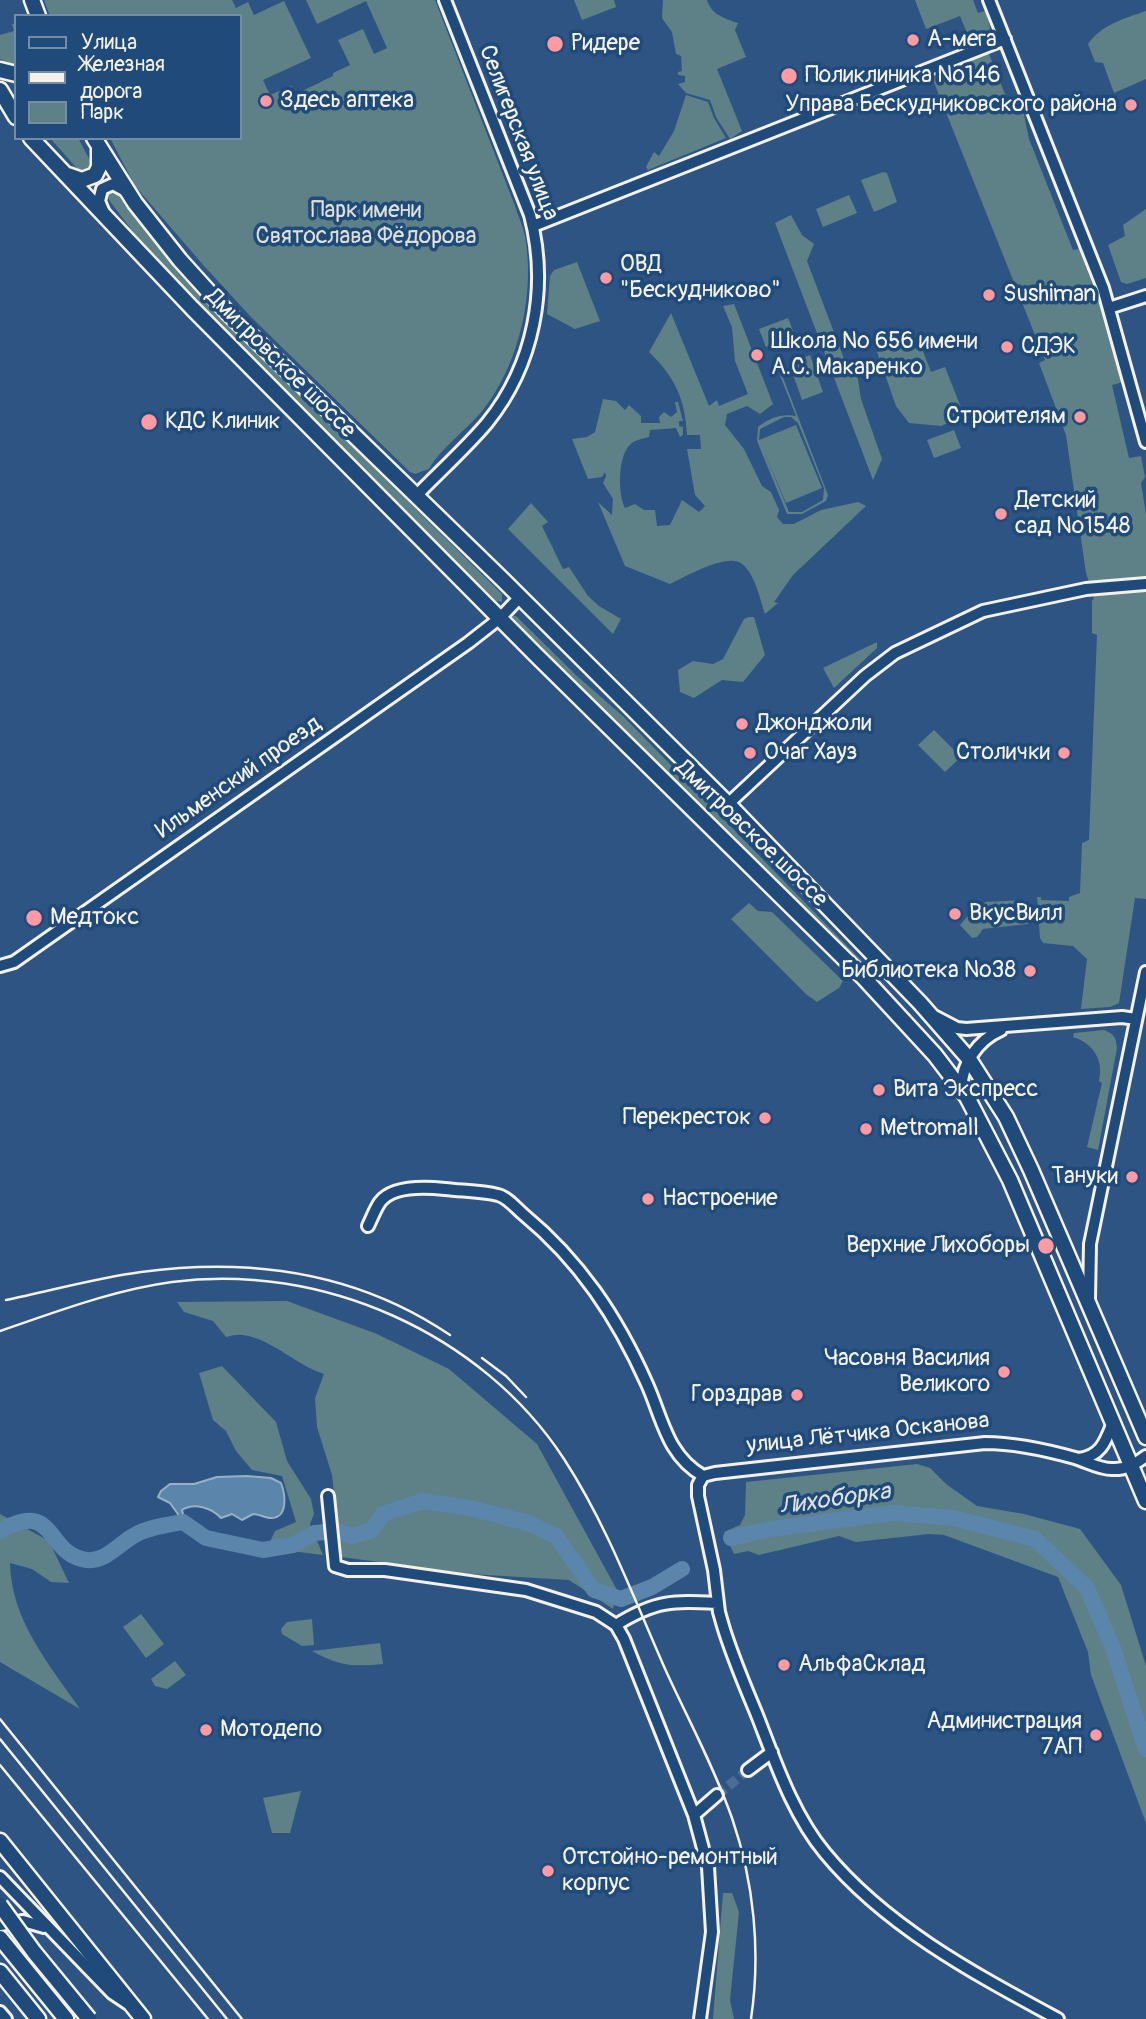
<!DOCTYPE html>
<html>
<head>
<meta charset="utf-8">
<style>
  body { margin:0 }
  #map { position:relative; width:1146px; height:2019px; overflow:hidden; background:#2e5484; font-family:Pangolin,sans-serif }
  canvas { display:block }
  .legend { position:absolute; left:14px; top:14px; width:228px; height:126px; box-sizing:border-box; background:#1f4a7a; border:2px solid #748da6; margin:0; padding:9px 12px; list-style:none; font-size:21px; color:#f4f1e8 }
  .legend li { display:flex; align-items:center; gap:14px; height:35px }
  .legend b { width:35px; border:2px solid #748da6 }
</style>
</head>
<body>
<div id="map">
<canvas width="1146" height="2019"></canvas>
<ul class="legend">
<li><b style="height:9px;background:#1f4a7a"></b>Улица</li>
<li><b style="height:9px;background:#f4f1e8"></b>Железная дорога</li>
<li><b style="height:19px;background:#5d8186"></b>Парк</li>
</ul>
</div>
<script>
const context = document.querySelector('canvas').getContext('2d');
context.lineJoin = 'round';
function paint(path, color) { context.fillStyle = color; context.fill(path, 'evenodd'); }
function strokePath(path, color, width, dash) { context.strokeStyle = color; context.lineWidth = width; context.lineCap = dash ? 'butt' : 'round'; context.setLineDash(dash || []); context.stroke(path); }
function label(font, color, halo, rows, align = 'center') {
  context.font = font + ' Pangolin,sans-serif'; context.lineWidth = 7; context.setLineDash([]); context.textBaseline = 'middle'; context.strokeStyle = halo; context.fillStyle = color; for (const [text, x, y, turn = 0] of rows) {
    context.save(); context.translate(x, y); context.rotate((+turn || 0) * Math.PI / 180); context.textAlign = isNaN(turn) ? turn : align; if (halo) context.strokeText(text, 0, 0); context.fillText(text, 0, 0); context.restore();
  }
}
paint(new Path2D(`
  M 44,0 L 232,0 L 236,8 L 248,2 L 254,15 L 284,1 L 311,58 L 263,80 L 270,95 L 291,86 L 296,94 L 333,76 L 333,73 L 350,65 L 338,40 L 363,29 L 374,54 L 387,48 L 366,1 L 317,24 L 306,0 L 435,0 L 515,206 C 518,216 523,226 525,236 C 535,292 520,360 486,406 C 470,428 442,446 429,469 L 415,474 L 410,472 L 252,318 L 205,267 L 135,186 L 110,138 L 240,138 L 240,16 L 50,16 Z
  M 574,0 L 614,0 L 616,7 L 582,20 Z
  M 663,0 L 707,0 C 711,14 725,19 738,23 L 735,30 L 746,57 L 717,69 L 742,131 L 730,139 L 716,117 L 710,100 L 686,93 L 678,84 L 685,82 L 685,76 L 678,75 L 678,72 L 682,71 L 681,56 L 676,54 L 672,32 L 662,18 Z
  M 915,0 L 973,0 L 978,13 L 985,11 C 993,31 993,37 972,45 L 960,16 L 926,29 Z
  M 1146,11 L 1146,79 L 1114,93 L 1103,63 L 1095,62 L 1088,44 C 1101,25 1125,18 1146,11 Z
  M 16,23 L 16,67 L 0,59 L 0,35 L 14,31 L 12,24 Z
  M 985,54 L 989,54 L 1011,109 L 1022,105 L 1029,139 L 1073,250 L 1079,249 L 1105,317 L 1123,382 L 1112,385 L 1129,458 L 1141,456 L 1145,477 L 1141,483 L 1146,514 L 1146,899 L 1135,898 L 1119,1003 L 1110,1007 L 1081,1009 L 1087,959 L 1073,946 L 1043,943 L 1040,938 L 1037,897 L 1041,897 L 1041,900 L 1069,901 L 1069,897 L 1080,893 L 1082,843 L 1089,840 L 1097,635 L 1092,633 L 1092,601 L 1094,598 L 1086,573 L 1066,435 L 1039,363 L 1045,360 L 931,75 Z
  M 686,95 L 708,102 L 714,118 L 726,138 L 648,170 L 646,167 L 654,152 L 659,156 L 674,131 Z
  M 50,138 L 78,138 L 92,164 L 89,172 L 81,173 Z
  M 883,172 L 887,173 L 897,202 L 874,212 L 861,180 Z
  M 115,191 L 189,283 L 221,317 L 502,594 L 502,602 L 496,601 L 181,286 L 136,236 L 109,200 L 108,195 Z
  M 849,195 L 857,213 L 823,227 L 816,209 Z
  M 1146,209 L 1146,278 L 1127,284 L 1121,282 L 1108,245 L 1125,236 L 1123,225 Z
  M 791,215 L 802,235 L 814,244 L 807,261 L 846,364 L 855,361 L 861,399 L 882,459 L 873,480 L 775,223 Z
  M 577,262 L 600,321 L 575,329 L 547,314 L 550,276 L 554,270 Z
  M 734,304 L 773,404 L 760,414 L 747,406 L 727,414 L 725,425 L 744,449 L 762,486 L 771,492 L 779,510 L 777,517 L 783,524 L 794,524 L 821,510 L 858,502 L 866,506 L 793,575 L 774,602 L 778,603 L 765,614 C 760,599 755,574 742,564 C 728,552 685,577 670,584 L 625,566 L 598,502 L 612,515 L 613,499 L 603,483 L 606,476 L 605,472 L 602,477 L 588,479 L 572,439 L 587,437 L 595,432 L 603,399 L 616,401 L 625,410 L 629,405 L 641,416 L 641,423 L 660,423 L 659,417 L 664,412 L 671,417 L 677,412 L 675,402 L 678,402 L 683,421 L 679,421 L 679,426 L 683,427 L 683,435 L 680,437 L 676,428 L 650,430 L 649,437 C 641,439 633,440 628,447 C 618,460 618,494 625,508 L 635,504 L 644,510 L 655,510 L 657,526 L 670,525 L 682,500 L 699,512 L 705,506 L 695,495 L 687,449 L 701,449 L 700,435 L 687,435 C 685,399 675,377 649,352 L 671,313 L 709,406 L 717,400 L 719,406 L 748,394 L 735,361 L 732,327 L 723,306 Z
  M 788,318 L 795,336 L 766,347 L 759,329 Z
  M 903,342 L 907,352 L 921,346 L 931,372 L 945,367 L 964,415 L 962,417 L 941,426 L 909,423 L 896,406 L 877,352 Z
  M 810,355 L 823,392 L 802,400 L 789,363 Z
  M 779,367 L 828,495 L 826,501 L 802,514 L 787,514 L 757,441 L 758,427 C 768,418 783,413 796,416 L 777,368 ZM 784,417 L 791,417 L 798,423 L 824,488 L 823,500 L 802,512 L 789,512 L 763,449 L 786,503 L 822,488 L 796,425 L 759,440 L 760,429 Z
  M 954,430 L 961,448 L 934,458 L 927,440 Z
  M 531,503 L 548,522 L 542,526 L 563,569 L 569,567 L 588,596 L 599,606 L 621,619 L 613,634 L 508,529 Z
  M 513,616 L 516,616 L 578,677 L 624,717 L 893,993 L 512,620 Z
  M 749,617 L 754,617 L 765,655 L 743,682 L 722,680 L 694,698 L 680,692 L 678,670 L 693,661 L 713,664 L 723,659 L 744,619 Z
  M 877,642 L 877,648 L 834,688 L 823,668 Z
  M 934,730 L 961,757 L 945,772 L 918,745 Z
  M 1025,900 L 1028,902 L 1028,924 L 983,929 L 977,937 L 972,938 L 960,925 L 979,903 L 983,905 L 985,902 Z
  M 749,903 L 758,911 L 772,912 L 843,981 L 839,988 L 817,1002 L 807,995 L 731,919 Z
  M 1104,1030 C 1114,1034 1116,1037 1117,1048 L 1098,1150 L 1087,1147 L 1102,1083 L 1099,1081 C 1104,1060 1093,1043 1073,1037 L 1074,1033 Z
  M 287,1301 L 377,1334 L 449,1369 L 537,1444 L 617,1590 L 613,1609 L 569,1580 L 470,1574 L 341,1557 L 332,1475 L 317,1427 L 315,1398 L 324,1374 C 296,1365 272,1339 243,1335 C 238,1334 231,1336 226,1337 L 213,1321 L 184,1312 L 177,1302 Z
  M 222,1366 L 276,1422 L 287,1461 L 311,1499 L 314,1514 L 310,1524 L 323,1555 L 267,1548 L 275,1531 L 296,1522 L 282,1476 L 252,1470 L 236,1451 L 226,1431 L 213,1420 L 199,1373 Z
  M 917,1464 L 930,1468 L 946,1484 L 977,1506 L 1024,1514 L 1080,1529 L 1121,1585 L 1146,1666 L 1146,1823 L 1091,1675 L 1088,1652 L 1058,1577 L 944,1535 L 929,1534 L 856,1542 L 839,1536 L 759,1555 L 748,1551 L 734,1554 L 724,1532 L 740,1525 L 745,1515 L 746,1482 Z
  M 0,1514 L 49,1541 L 69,1583 L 51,1582 L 32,1569 L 10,1563 C 11,1620 49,1664 80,1709 L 0,1662 Z
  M 141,1614 L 164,1644 L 146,1658 L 123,1627 Z
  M 312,1619 L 314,1645 L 302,1646 L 282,1634 L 281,1629 L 287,1622 Z
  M 380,1643 L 383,1664 C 353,1667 339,1666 312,1651 Z
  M 175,1661 L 186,1675 L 167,1689 L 155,1686 L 151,1679 Z
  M 301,1791 L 290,1833 L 272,1833 L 263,1798 Z
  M 723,1893 L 732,1893 L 739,1912 L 730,2000 L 734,2019 L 713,2019 Z`), '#5d8186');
const water = new Path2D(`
  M 247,1476 L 271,1478 L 281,1483 C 285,1493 289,1518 271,1518 C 265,1518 259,1514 253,1514 L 242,1520 L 232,1514 L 221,1518 C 212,1508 194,1502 182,1510 L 184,1518 L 180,1517 L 170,1503 L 158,1497 L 161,1491 L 170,1484 L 194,1484 L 217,1477 Z`);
paint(water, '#5c85ab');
strokePath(water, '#99b0c3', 2);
strokePath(new Path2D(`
  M 0,1531 C 57,1498 45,1555 87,1560 C 106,1562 121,1542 135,1535 C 149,1527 168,1525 183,1522 L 206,1538 L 263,1550 L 293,1545 L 315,1533 L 337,1531 L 352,1536 L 372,1530 L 383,1514 L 422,1501 L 470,1508 L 528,1523 L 556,1536 L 594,1590 L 621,1599 L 652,1587 L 682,1569
  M 731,1538 L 770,1529 L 893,1513 L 954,1518 L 1035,1539 L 1087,1588 L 1113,1648 L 1146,1749`), '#5c85ab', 16);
strokePath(new Path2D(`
  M 717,1795 L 748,1770`), '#4c6c93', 10, [10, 5]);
const minor = new Path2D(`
  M 989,0 L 1103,288 L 1146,442
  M 104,213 L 99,201 L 102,189 L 113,184 L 126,191
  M 533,226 L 1005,39
  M 1109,308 L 1146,296
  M 416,496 C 439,472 465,449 487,423 C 534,365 549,287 530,215 L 445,0
  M 728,804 L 865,676 L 895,653 L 983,611 L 1086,589 L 1146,584
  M 0,966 L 14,962 L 468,643 L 500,618 L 520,597
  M 936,1017 L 957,1028 L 966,1029 L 1122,1017 L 1136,1019
  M 962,1090 C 960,1065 978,1040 1001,1030
  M 368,1226 C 372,1218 375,1209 380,1202 C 393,1185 426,1187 445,1189 C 462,1191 482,1191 498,1195 C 507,1197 516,1208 523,1214 C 580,1261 617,1317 647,1384 C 663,1420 667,1455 703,1476
  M 1089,1299 L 1090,1244 L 1146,972
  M 1079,1459 C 1100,1456 1105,1443 1112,1425
  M 703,1476 L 698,1485 L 698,1496 L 714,1570 L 719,1612 L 723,1626 C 732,1656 745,1686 757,1715 C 775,1761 793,1815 825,1853 C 886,1927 975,1974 1058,2019
  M 703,1476 L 715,1473 L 985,1443 C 1015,1443 1046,1450 1075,1458 C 1088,1462 1099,1469 1112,1469 C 1126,1470 1135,1464 1146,1456
  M 328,1496 L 335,1566 L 348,1570 L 385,1570 L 526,1590 L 596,1612 L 616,1625 L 624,1639 L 694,1815 L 708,1867 L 712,1932 L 700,2019
  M 616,1625 C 656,1600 673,1601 718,1603
  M 748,1770 L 772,1752
  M 694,1815 L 717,1795
  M 0,1877 L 112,1993 L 127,2003
  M 0,1925 L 23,1921 L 44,1927
  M 0,2012 L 6,2019`);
const major = new Path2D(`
  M 32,0 L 38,16
  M 0,70 L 16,74
  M 0,90 L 16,117
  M 31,138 L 192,308 L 537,656 L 864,978 L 935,1055 L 967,1097 L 1010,1180 L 1146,1501
  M 94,138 L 135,203 L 180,260 L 227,312 L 503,580 L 728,804 L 920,1003 L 969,1059 L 1006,1117 L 1031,1170 L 1146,1437
  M 68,175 L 82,180 L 95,175 L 99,167 L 99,149
  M 0,1841 L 143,2019
  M 0,1938 L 66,2019
  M 0,1972 L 38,2019`);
strokePath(minor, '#f4f1e8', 16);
strokePath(major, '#f4f1e8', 19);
strokePath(minor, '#1f4a7a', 10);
strokePath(major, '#1f4a7a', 14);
strokePath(new Path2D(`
  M 6,1300 C 50,1291 96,1278 141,1272 C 252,1257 357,1272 450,1335
  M 0,1331 C 56,1312 113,1290 172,1282 C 321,1262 482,1333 564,1459 C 607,1525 634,1599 666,1671 C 688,1719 714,1767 732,1818 C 754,1882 761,1952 751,2019
  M 482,1358 L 506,1376 L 526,1397
  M 0,1719 L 242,2019
  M 0,1739 L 227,2019
  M 0,1765 L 208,2019`), '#f4f1e8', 2.5);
const majorBridge = new Path2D(`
  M 0,1905 L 34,1952 L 89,2019`);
strokePath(majorBridge, '#f4f1e8', 19, []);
strokePath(majorBridge, '#1f4a7a', 14);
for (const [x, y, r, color] of [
  [913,40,7,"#ff9aa2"],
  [555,44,9,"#ff9aa2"],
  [789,76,9,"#ff9aa2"],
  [266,101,7,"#ff9aa2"],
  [1131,105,7,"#ff9aa2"],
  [606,278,7,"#ff9aa2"],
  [989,295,7,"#ff9aa2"],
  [1007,347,7,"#ff9aa2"],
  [757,355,7,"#ff9aa2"],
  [1080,417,7,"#ff9aa2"],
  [149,422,9,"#ff9aa2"],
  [1001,514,7,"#ff9aa2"],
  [742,724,7,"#ff9aa2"],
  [750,753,7,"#ff9aa2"],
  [1064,753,7,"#ff9aa2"],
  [955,914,7,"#ff9aa2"],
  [34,918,9,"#ff9aa2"],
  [1030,971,7,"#ff9aa2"],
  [879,1090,7,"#ff9aa2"],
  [765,1118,7,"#ff9aa2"],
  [866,1129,7,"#ff9aa2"],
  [1132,1177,7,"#ff9aa2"],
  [648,1199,7,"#ff9aa2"],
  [1046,1246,9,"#ff9aa2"],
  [1004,1372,7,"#ff9aa2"],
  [797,1395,7,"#ff9aa2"],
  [784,1665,7,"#ff9aa2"],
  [206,1730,7,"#ff9aa2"],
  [1096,1735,7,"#ff9aa2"],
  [548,1871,7,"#ff9aa2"]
]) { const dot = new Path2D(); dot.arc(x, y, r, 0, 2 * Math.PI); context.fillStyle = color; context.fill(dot); strokePath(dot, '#1f4a7a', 2.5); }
label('23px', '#f4f1e8', '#1f4a7a', [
  ["А-мега",927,40],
  ["Ридере",571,44],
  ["Поликлиника №146",805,76],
  ["Здесь аптека",280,101],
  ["Управа Бескудниковского района",1117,105,"right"],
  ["ОВД",620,265],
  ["\"Бескудниково\"",620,291],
  ["Sushiman",1003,295],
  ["Школа № 656 имени",771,342],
  ["А.С. Макаренко",771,368],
  ["СДЭК",1021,347],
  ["Строителям",1066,417,"right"],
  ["КДС Клиник",165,422],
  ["Детский",1015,501],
  ["сад №1548",1015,527],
  ["Джонджоли",756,724],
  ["Очаг Хауз",764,753],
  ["Столички",1050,753,"right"],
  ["ВкусВилл",969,914],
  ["Медтокс",50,918],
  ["Библиотека №38",1016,971,"right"],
  ["Вита Экспресс",893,1090],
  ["Перекресток",751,1118,"right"],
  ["Metromall",880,1129],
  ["Тануки",1118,1177,"right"],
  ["Настроение",662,1199],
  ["Верхние Лихоборы",1030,1246,"right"],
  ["Часовня Василия",990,1359,"right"],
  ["Великого",990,1385,"right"],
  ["Горздрав",783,1395,"right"],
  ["АльфаСклад",798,1665],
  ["Администрация",1082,1722,"right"],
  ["7АП",1082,1748,"right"],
  ["Мотодепо",220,1730],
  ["Отстойно-ремонтный",562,1858],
  ["корпус",562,1884]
], 'left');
label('23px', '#f4f1e8', '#1f4a7a', [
  ["Селигерская улица",518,133,69],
  ["Дмитровское шоссе",280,364,45],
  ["Ильменский проезд",239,778,-35],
  ["Дмитровское шоссе",751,834,44],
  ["улица Лётчика Осканова",868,1434,-6]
]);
label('23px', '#dde0d9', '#1f4a7a', [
  ["Парк имени",366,211],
  ["Святослава Фёдорова",366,237]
]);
label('italic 24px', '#dde1df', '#1f4a7a', [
  ["Лихоборка",835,1500,-8]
]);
</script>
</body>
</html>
